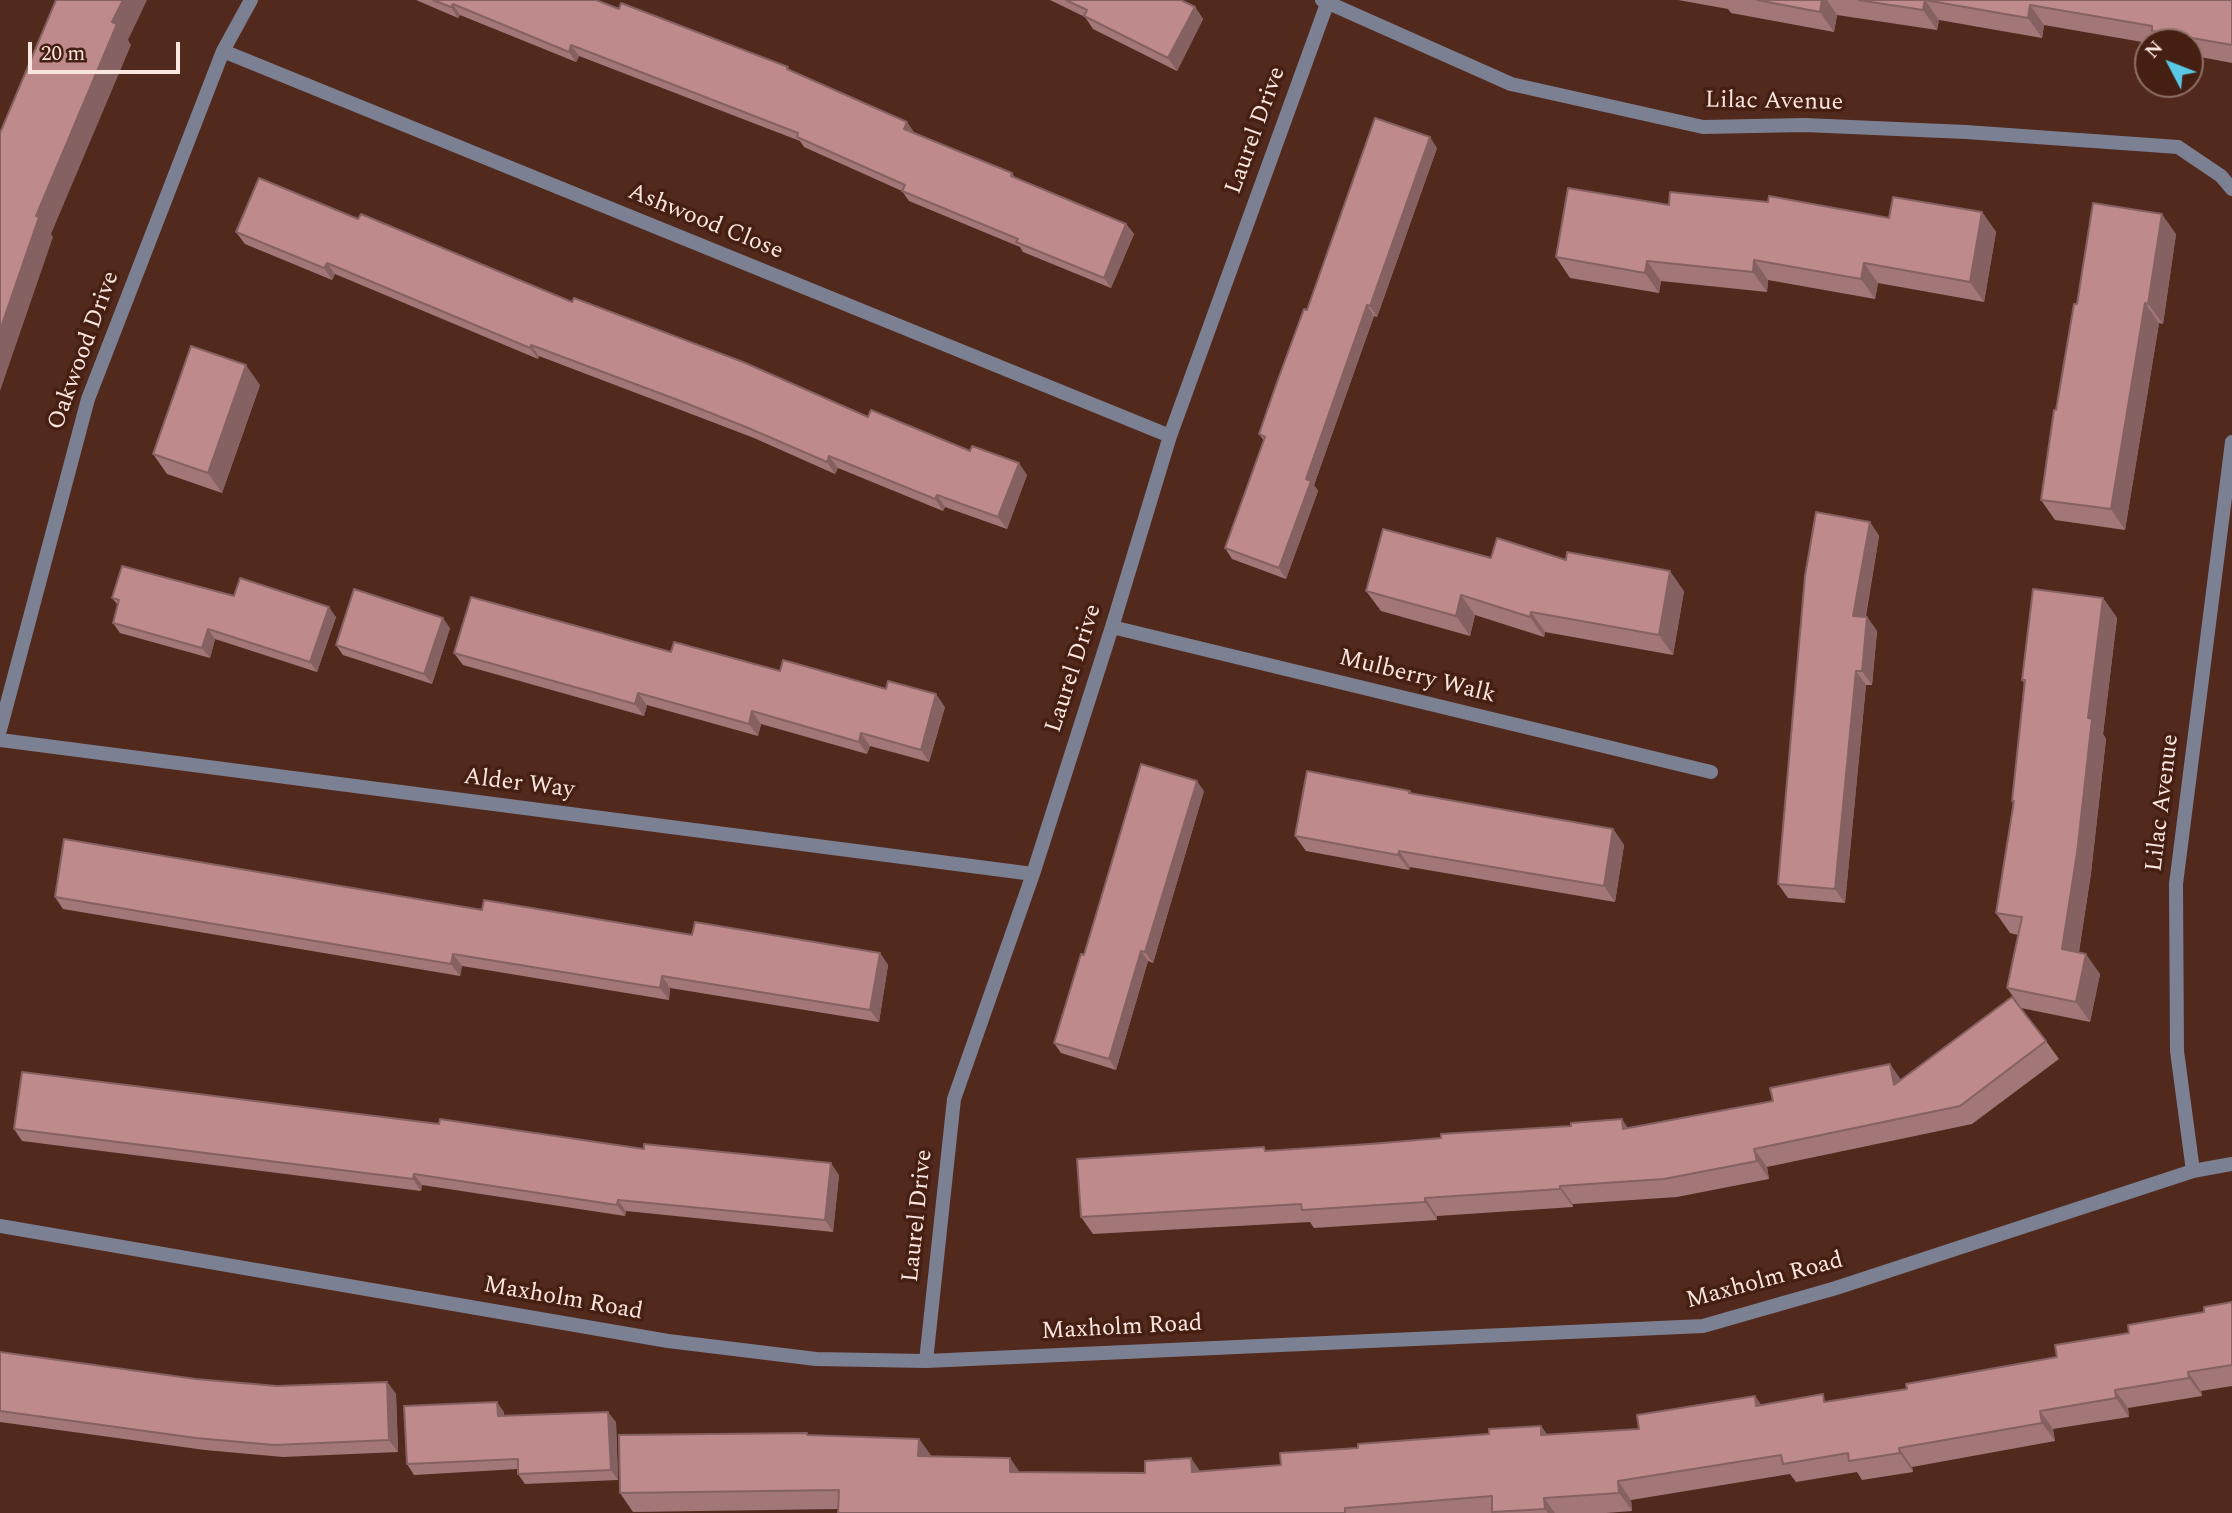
<!DOCTYPE html>
<html>
<head>
<meta charset="utf-8">
<style>
  body { margin:0 }
  #map { position:relative; width:2232px; height:1513px; overflow:hidden; background:#52291d; font-family:Spectral,serif }
  canvas { display:block }
  .north { position:absolute; left:2134px; top:28px; width:70px; height:70px; box-sizing:border-box; background:#461f13; border:2px solid #8e6e65; border-radius:50%; rotate:312deg; font-size:19px; font-weight:700; line-height:28px; text-align:center; color:#fbe5df }
  .north::after { content:''; display:block; margin:auto; width:24px; height:32px; background:#59c8e5; clip-path:polygon(50% 0,100% 100%,50% 72%,0 100%) }
  .scale { position:absolute; left:28px; top:42px; width:152px; height:32px; box-sizing:border-box; border:4px solid #fbe5df; border-top:0; padding-left:9px; font-size:21px; line-height:24px; white-space:nowrap; color:#fbe5df; -webkit-text-stroke:5px #461f13; paint-order:stroke }
</style>
</head>
<body>
<div id="map">
<canvas width="2232" height="1513"></canvas>
<div class="north">N</div>
<div class="scale">20 m</div>
</div>
<script>
const context = document.querySelector('canvas').getContext('2d');
context.lineJoin = 'round';
function strokePath(path, color, width, dash) { context.strokeStyle = color; context.lineWidth = width; context.lineCap = dash ? 'butt' : 'round'; context.setLineDash(dash || []); context.stroke(path); }
function paint(path, color) { context.fillStyle = color; context.fill(path, 'evenodd'); }
function label(font, color, halo, rows, align = 'center') {
  context.font = font + ' Spectral,serif'; context.lineWidth = 7; context.setLineDash([]); context.textBaseline = 'middle'; context.strokeStyle = halo; context.fillStyle = color; for (const [text, x, y, turn = 0] of rows) {
    context.save(); context.translate(x, y); context.rotate((+turn || 0) * Math.PI / 180); context.textAlign = isNaN(turn) ? turn : align; if (halo) context.strokeText(text, 0, 0); context.fillText(text, 0, 0); context.restore();
  }
}
strokePath(new Path2D(`
  M 1322,0 L 1511,84 L 1703,127 L 1805,125 L 1966,132 L 2178,147 L 2221,176 L 2232,189
  M 223,51 L 1170,436
  M 1112,627 L 1711,772
  M 0,730 L 88,399 L 223,51 L 251,0
  M 0,740 L 1033,874
  M 2193,1171 L 2177,1051 L 2176,884 L 2232,442
  M 0,1226 L 668,1341 L 816,1359 L 926,1361 L 1703,1326 L 1836,1288 L 2193,1171 L 2232,1164
  M 926,1361 L 954,1099 L 1033,874 L 1112,627 L 1170,436 L 1327,4`), '#7c8093', 14);
paint(new Path2D(`
  M 416,0 L 596,0 L 791,71 L 914,133 L 1012,173 L 1015,178 L 1126,224 L 1134,234 L 1111,288 L 1023,252 L 1020,247 L 909,201 L 902,191 L 804,147 L 800,141 L 579,56 L 576,62 L 460,15 L 458,18 Z
  M 1050,0 L 1181,0 L 1195,7 L 1203,19 L 1177,71 L 1093,29 L 1085,17 Z
  M 1678,0 L 2232,0 L 2232,63 L 2190,55 L 2190,42 L 2148,43 L 2044,25 L 2042,38 L 1939,20 L 1937,30 L 1837,15 L 1834,32 L 1731,13 L 1728,9 Z
  M 1437,148 L 1377,317 L 1374,316 L 1314,485 L 1318,491 L 1286,579 L 1232,559 L 1225,548 L 1264,441 L 1259,434 L 1307,310 Z
  M 1669,205 L 1889,218 L 1982,212 L 1996,232 L 1984,302 L 1878,283 L 1875,299 L 1768,280 L 1767,292 L 1661,281 L 1659,293 L 1570,278 L 1556,257 Z
  M 358,219 L 868,417 L 1027,475 L 1007,529 L 945,507 L 943,511 L 838,468 L 835,474 L 754,438 L 686,412 L 539,356 L 538,359 L 335,274 L 332,280 L 245,244 L 236,232 Z
  M 2176,234 L 2163,324 L 2159,323 L 2125,530 L 2055,520 L 2041,500 L 2077,304 Z
  M 260,385 L 222,493 L 167,474 L 153,454 Z
  M 1870,522 L 1879,536 L 1866,616 L 1867,617 L 1877,631 L 1872,685 L 1866,685 L 1845,903 L 1788,898 L 1778,884 Z
  M 1491,558 L 1566,560 L 1684,591 L 1673,655 L 1545,632 L 1544,637 L 1475,615 L 1470,636 L 1381,611 L 1366,591 Z
  M 234,596 L 336,617 L 317,672 L 215,639 L 210,658 L 120,633 L 113,623 L 118,605 L 112,598 Z
  M 2103,598 L 2117,618 L 2103,734 L 2106,739 L 2091,873 L 2079,952 L 2100,974 L 2090,1022 L 2021,1008 L 2007,988 L 2018,935 L 2010,933 L 1996,913 L 2013,804 L 2012,801 L 2024,683 L 2022,680 Z
  M 450,628 L 432,684 L 343,655 L 336,645 Z
  M 454,653 L 780,671 L 945,707 L 929,762 L 870,746 L 867,754 L 761,724 L 758,736 L 647,705 L 644,716 L 463,665 Z
  M 1204,791 L 1153,963 L 1148,961 L 1116,1070 L 1061,1053 L 1054,1043 L 1084,955 Z
  M 1410,791 L 1411,794 L 1613,829 L 1624,845 L 1615,902 L 1410,867 L 1409,870 L 1306,851 L 1295,836 Z
  M 55,897 L 482,910 L 692,935 L 880,953 L 888,965 L 879,1022 L 670,988 L 669,1000 L 462,966 L 460,976 L 63,909 Z
  M 2046,1041 L 2059,1059 L 1972,1124 L 1767,1167 L 1769,1179 L 1677,1197 L 1573,1204 L 1573,1207 L 1437,1216 L 1437,1220 L 1314,1228 L 1310,1222 L 1093,1234 L 1081,1217 L 1267,1151 L 1628,1128 L 1901,1080 Z
  M 14,1129 L 644,1149 L 839,1175 L 833,1232 L 626,1211 L 625,1216 L 422,1185 L 421,1191 L 22,1141 Z
  M 2232,1302 L 2232,1386 L 2201,1391 L 2202,1396 L 2128,1408 L 2129,1417 L 2053,1429 L 2055,1441 L 1912,1467 L 1913,1472 L 1862,1480 L 1857,1472 L 1796,1482 L 1790,1474 L 1631,1500 L 1632,1511 L 1606,1513 L 838,1513 L 838,1509 L 633,1512 L 620,1493 L 809,1435 L 919,1439 L 932,1457 L 1020,1472 L 1145,1473 L 1200,1471 L 1281,1465 L 1358,1448 L 1489,1434 L 1541,1426 L 1547,1435 L 1639,1429 L 1755,1396 L 1761,1405 L 1828,1401 L 1907,1389 L 2057,1357 L 2129,1333 L 2204,1312 Z
  M 0,1352 L 196,1379 L 277,1386 L 387,1382 L 396,1394 L 398,1452 L 283,1457 L 205,1450 L 0,1422 Z
  M 504,1412 L 504,1416 L 616,1422 L 618,1480 L 525,1484 L 518,1474 L 518,1469 L 414,1475 L 407,1464 Z`), '#a37778');
paint(new Path2D(`
  M 123,0 L 147,0 L 128,40 L 131,45 L 51,234 L 53,237 L 0,391 L 0,330 L 36,216 L 112,22 Z
  M 1822,0 L 1827,0 L 1837,15 L 1834,32 L 1820,12 Z
  M 1925,0 L 1939,20 L 1937,30 L 1923,10 Z
  M 453,4 L 460,15 L 458,18 L 451,7 Z
  M 2030,5 L 2044,25 L 2042,38 L 2028,18 Z
  M 1195,7 L 1203,19 L 1177,71 L 1168,58 Z
  M 571,45 L 579,56 L 576,62 L 569,52 Z
  M 907,122 L 914,132 L 911,139 L 904,129 Z
  M 1430,137 L 1437,148 L 1377,317 L 1370,306 Z
  M 1982,212 L 1996,232 L 1984,302 L 1970,282 Z
  M 2162,214 L 2176,234 L 2163,324 L 2148,304 Z
  M 1126,224 L 1134,234 L 1111,288 L 1104,278 Z
  M 1754,260 L 1768,280 L 1767,292 L 1753,272 Z
  M 1647,261 L 1661,281 L 1659,293 L 1645,273 Z
  M 327,263 L 335,274 L 332,280 L 324,268 Z
  M 1864,263 L 1878,283 L 1875,299 L 1861,279 Z
  M 2145,303 L 2159,323 L 2125,530 L 2111,509 Z
  M 1367,305 L 1374,316 L 1314,485 L 1318,491 L 1286,579 L 1279,568 L 1306,479 Z
  M 531,345 L 539,356 L 538,359 L 530,348 Z
  M 246,365 L 260,385 L 222,493 L 208,473 Z
  M 829,456 L 838,468 L 835,474 L 827,462 Z
  M 1019,463 L 1027,475 L 1007,529 L 998,517 Z
  M 937,495 L 945,507 L 943,511 L 935,499 Z
  M 1870,522 L 1879,536 L 1863,630 L 1853,616 Z
  M 1670,571 L 1684,591 L 1673,655 L 1659,635 Z
  M 1461,595 L 1475,615 L 1470,636 L 1456,616 Z
  M 2103,598 L 2117,618 L 2103,734 L 2106,739 L 2091,873 L 2076,969 L 2062,949 L 2088,718 Z
  M 329,607 L 336,617 L 317,672 L 310,662 Z
  M 1531,612 L 1545,632 L 1544,637 L 1530,617 Z
  M 1867,617 L 1877,631 L 1872,685 L 1862,671 Z
  M 443,618 L 450,628 L 432,684 L 424,674 Z
  M 208,629 L 215,639 L 210,658 L 202,648 Z
  M 1856,671 L 1866,685 L 1845,903 L 1835,889 Z
  M 638,693 L 647,705 L 644,716 L 635,704 Z
  M 936,694 L 945,707 L 929,762 L 921,750 Z
  M 752,711 L 761,724 L 758,736 L 749,724 Z
  M 861,733 L 870,746 L 867,754 L 859,742 Z
  M 1197,781 L 1204,791 L 1153,963 L 1145,952 Z
  M 1613,829 L 1624,845 L 1615,902 L 1604,886 Z
  M 1399,851 L 1410,867 L 1409,870 L 1398,855 Z
  M 1141,951 L 1148,961 L 1116,1070 L 1109,1059 Z
  M 880,953 L 888,965 L 879,1022 L 870,1010 Z
  M 453,954 L 462,966 L 460,976 L 451,964 Z
  M 2086,954 L 2100,974 L 2090,1022 L 2076,1002 Z
  M 662,976 L 670,988 L 669,1000 L 660,988 Z
  M 1890,1064 L 1902,1081 L 1894,1085 Z
  M 1622,1119 L 1634,1137 L 1623,1129 Z
  M 1754,1149 L 1767,1167 L 1769,1179 L 1757,1161 Z
  M 831,1163 L 839,1175 L 833,1232 L 825,1220 Z
  M 414,1174 L 422,1185 L 421,1191 L 413,1179 Z
  M 1560,1186 L 1573,1204 L 1573,1207 L 1560,1189 Z
  M 1425,1198 L 1437,1216 L 1437,1220 L 1425,1202 Z
  M 618,1200 L 626,1211 L 625,1216 L 617,1205 Z
  M 2188,1372 L 2201,1391 L 2202,1396 L 2189,1378 Z
  M 387,1382 L 396,1394 L 398,1452 L 389,1440 Z
  M 2115,1390 L 2128,1408 L 2129,1417 L 2116,1398 Z
  M 1755,1396 L 1768,1415 L 1756,1406 Z
  M 497,1402 L 504,1412 L 505,1426 L 498,1416 Z
  M 2040,1411 L 2053,1429 L 2055,1441 L 2042,1423 Z
  M 608,1412 L 616,1422 L 618,1480 L 611,1470 Z
  M 1541,1426 L 1554,1444 L 1541,1435 Z
  M 919,1439 L 932,1457 L 918,1456 Z
  M 1899,1448 L 1912,1467 L 1913,1472 L 1900,1453 Z
  M 1010,1458 L 1023,1477 L 1010,1472 Z
  M 1191,1458 L 1204,1477 L 1192,1472 Z
  M 1618,1481 L 1631,1500 L 1632,1511 L 1619,1493 Z
  M 1544,1498 L 1555,1513 L 1548,1513 L 1545,1509 Z`), '#856161');
const building = new Path2D(`
  M 56,0 L 123,0 L 112,22 L 117,24 L 36,216 L 39,217 L 0,330 L 0,133 Z
  M 433,0 L 596,0 L 619,9 L 621,3 L 788,67 L 787,69 L 907,122 L 904,129 L 1012,173 L 1011,176 L 1126,224 L 1104,278 L 1016,242 L 1018,239 L 902,191 L 905,185 L 797,137 L 798,133 L 571,45 L 569,52 L 453,4 L 451,7 Z
  M 1066,0 L 1181,0 L 1195,7 L 1168,58 L 1084,16 L 1087,10 Z
  M 1757,0 L 1822,0 L 1820,12 Z
  M 1858,0 L 1925,0 L 1923,10 Z
  M 1925,0 L 2232,0 L 2232,45 L 2152,31 L 2152,26 L 2030,5 L 2028,18 Z
  M 1375,118 L 1430,137 L 1370,306 L 1367,305 L 1306,479 L 1311,481 L 1279,568 L 1225,548 L 1265,437 L 1259,434 L 1276,385 L 1304,309 L 1307,310 Z
  M 259,178 L 358,219 L 361,214 L 572,302 L 574,298 L 743,362 L 868,417 L 871,410 L 970,451 L 972,446 L 1019,463 L 998,517 L 937,495 L 935,499 L 829,456 L 827,462 L 746,427 L 678,400 L 531,345 L 530,348 L 327,263 L 324,268 L 236,232 Z
  M 1568,188 L 1669,205 L 1670,192 L 1768,202 L 1769,196 L 1889,218 L 1893,197 L 1982,212 L 1970,282 L 1864,263 L 1861,279 L 1754,260 L 1753,272 L 1647,261 L 1645,273 L 1556,257 Z
  M 2093,203 L 2162,214 L 2148,304 L 2145,303 L 2111,509 L 2041,500 L 2054,410 L 2056,410 L 2074,304 L 2077,304 Z
  M 191,346 L 246,365 L 208,473 L 153,454 Z
  M 1816,512 L 1870,522 L 1853,616 L 1867,617 L 1862,671 L 1856,671 L 1835,889 L 1778,884 L 1805,576 Z
  M 1383,529 L 1491,558 L 1497,538 L 1566,560 L 1567,552 L 1670,571 L 1659,635 L 1531,612 L 1530,617 L 1461,595 L 1456,616 L 1366,591 Z
  M 122,566 L 234,596 L 240,578 L 329,607 L 310,662 L 208,629 L 202,648 L 113,623 L 119,600 L 112,598 Z
  M 354,589 L 443,618 L 424,674 L 336,645 Z
  M 2033,589 L 2103,598 L 2088,718 L 2092,719 L 2077,853 L 2062,949 L 2086,954 L 2076,1002 L 2007,988 L 2022,917 L 1996,913 L 2014,801 L 2012,801 L 2025,680 L 2022,680 Z
  M 471,597 L 671,652 L 674,642 L 780,671 L 783,660 L 886,689 L 888,681 L 936,694 L 921,750 L 861,733 L 859,742 L 752,711 L 749,724 L 638,693 L 635,704 L 454,653 Z
  M 1141,764 L 1197,781 L 1145,952 L 1141,951 L 1109,1059 L 1054,1043 L 1081,954 L 1084,955 Z
  M 1307,771 L 1410,791 L 1409,793 L 1613,829 L 1604,886 L 1399,851 L 1398,855 L 1295,836 Z
  M 64,839 L 482,910 L 484,900 L 692,935 L 695,922 L 880,953 L 870,1010 L 662,976 L 660,988 L 453,954 L 451,964 L 55,897 Z
  M 2012,997 L 2046,1041 L 1960,1106 L 1754,1149 L 1757,1161 L 1664,1179 L 1560,1186 L 1560,1189 L 1425,1198 L 1425,1202 L 1302,1210 L 1301,1204 L 1081,1217 L 1077,1159 L 1264,1147 L 1265,1151 L 1370,1144 L 1441,1138 L 1441,1134 L 1571,1126 L 1571,1123 L 1622,1119 L 1623,1129 L 1773,1101 L 1770,1088 L 1890,1064 L 1894,1085 Z
  M 22,1072 L 439,1124 L 440,1119 L 644,1149 L 644,1144 L 831,1163 L 825,1220 L 618,1200 L 617,1205 L 414,1174 L 413,1179 L 14,1129 Z
  M 2232,1302 L 2232,1365 L 2188,1372 L 2189,1378 L 2115,1390 L 2116,1398 L 2040,1411 L 2042,1423 L 1899,1448 L 1900,1453 L 1849,1461 L 1848,1453 L 1783,1464 L 1781,1455 L 1618,1481 L 1619,1493 L 1544,1498 L 1545,1509 L 1492,1512 L 1492,1496 L 1345,1508 L 1345,1513 L 838,1513 L 839,1490 L 620,1493 L 619,1435 L 807,1433 L 807,1435 L 919,1439 L 918,1456 L 1010,1458 L 1010,1472 L 1145,1473 L 1145,1461 L 1191,1458 L 1192,1472 L 1281,1465 L 1280,1453 L 1358,1448 L 1358,1444 L 1489,1434 L 1489,1429 L 1541,1426 L 1541,1435 L 1639,1429 L 1637,1415 L 1755,1396 L 1756,1406 L 1823,1394 L 1824,1402 L 1907,1389 L 1906,1384 L 2057,1357 L 2055,1345 L 2129,1333 L 2128,1325 L 2204,1312 L 2204,1307 Z
  M 0,1352 L 196,1379 L 277,1386 L 387,1382 L 389,1440 L 274,1445 L 196,1438 L 0,1411 Z
  M 497,1402 L 498,1416 L 608,1412 L 611,1470 L 518,1474 L 518,1459 L 407,1464 L 404,1406 Z`);
paint(building, '#be8a8b');
strokePath(building, '#856161', 2);
label('24px', '#fbe5df', '#461f13', [
  ["Lilac Avenue",1774,103,1],
  ["Laurel Drive",1257,131,-70],
  ["Ashwood Close",705,223,22],
  ["Oakwood Drive",85,351,-70],
  ["Laurel Drive",1075,669,-72],
  ["Mulberry Walk",1417,678,14],
  ["Alder Way",519,785,7],
  ["Lilac Avenue",2164,803,-83],
  ["Laurel Drive",919,1216,-84],
  ["Maxholm Road",1765,1282,-15],
  ["Maxholm Road",563,1300,10],
  ["Maxholm Road",1122,1329,-3]
]);
</script>
</body>
</html>
